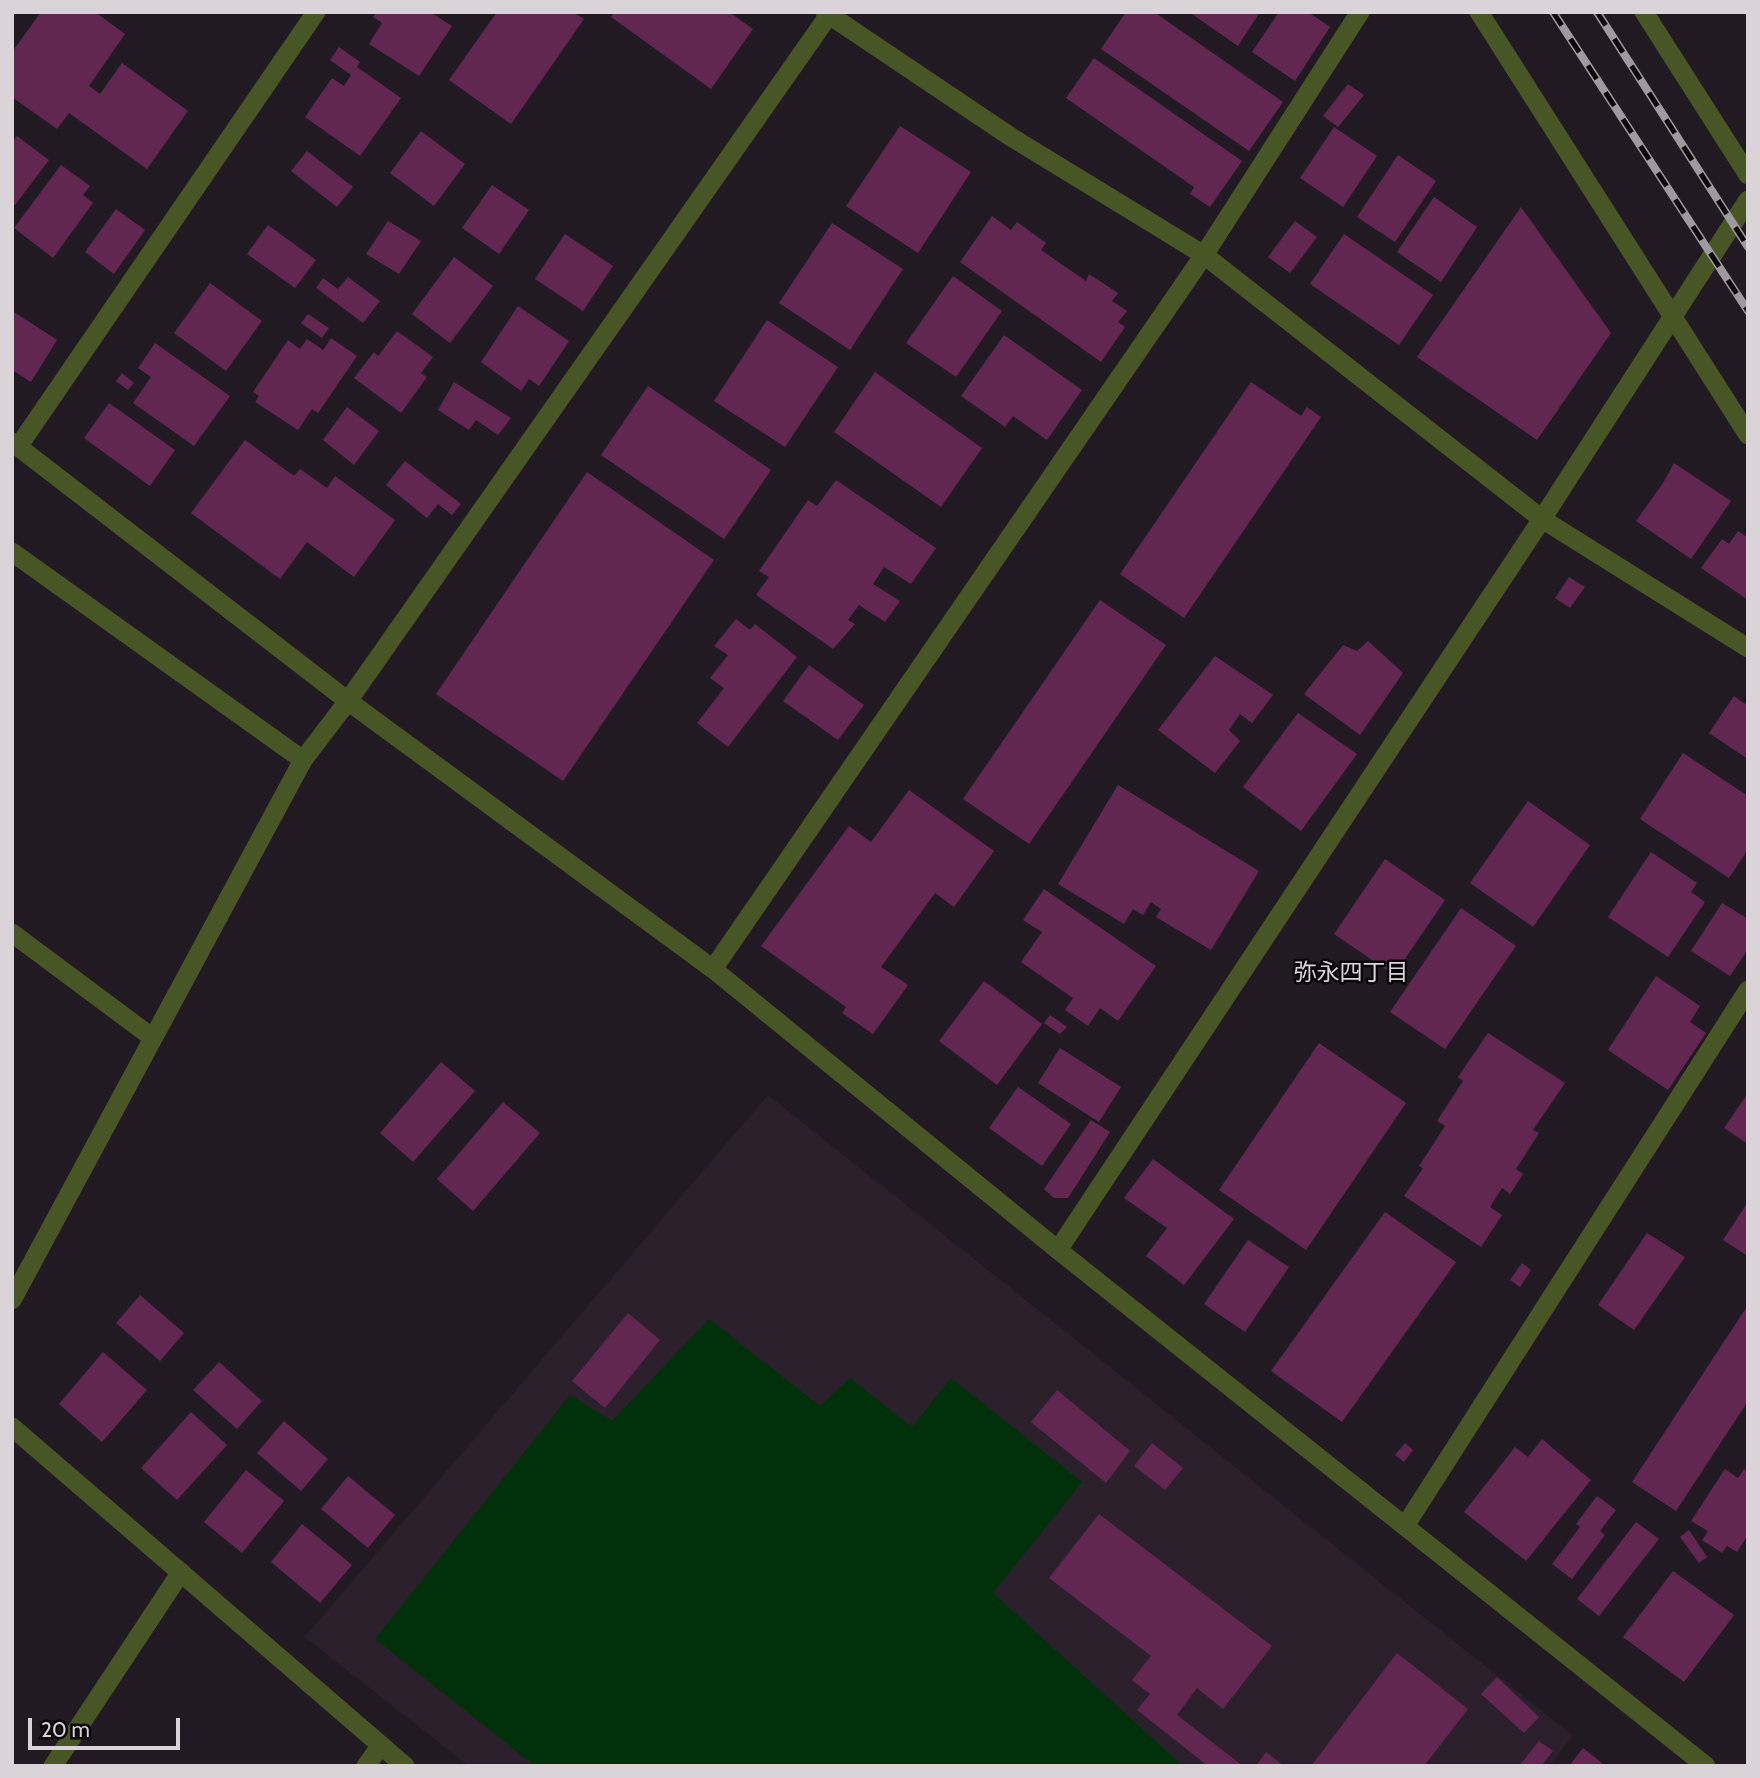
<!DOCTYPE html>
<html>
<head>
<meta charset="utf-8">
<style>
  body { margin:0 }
  #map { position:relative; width:1760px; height:1778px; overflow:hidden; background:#221a22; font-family:Cabin,sans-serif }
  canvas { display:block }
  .frame { position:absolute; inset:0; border:14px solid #dad4d9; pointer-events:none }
  .scale { position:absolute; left:28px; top:1718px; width:152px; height:32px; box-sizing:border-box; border:4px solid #dad4d9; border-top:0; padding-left:9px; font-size:21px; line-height:24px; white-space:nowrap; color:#dad4d9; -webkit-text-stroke:5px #090609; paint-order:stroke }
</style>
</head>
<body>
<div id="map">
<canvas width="1760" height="1778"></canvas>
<div class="frame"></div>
<div class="scale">20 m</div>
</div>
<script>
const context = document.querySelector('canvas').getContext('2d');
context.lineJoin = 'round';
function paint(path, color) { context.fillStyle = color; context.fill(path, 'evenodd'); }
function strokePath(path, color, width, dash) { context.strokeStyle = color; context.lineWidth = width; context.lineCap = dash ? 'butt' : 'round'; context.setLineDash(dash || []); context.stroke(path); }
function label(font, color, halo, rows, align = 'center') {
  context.font = font + ' Cabin,"Noto Sans JP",sans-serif'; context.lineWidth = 5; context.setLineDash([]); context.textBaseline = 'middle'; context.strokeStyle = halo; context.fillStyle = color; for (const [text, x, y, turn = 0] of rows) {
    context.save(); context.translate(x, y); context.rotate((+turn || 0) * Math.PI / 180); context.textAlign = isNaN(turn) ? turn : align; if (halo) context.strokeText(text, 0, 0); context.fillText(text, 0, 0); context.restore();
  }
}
paint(new Path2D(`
  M 768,1095 L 1573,1736 L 1549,1766 L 469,1766 L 305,1637 Z`), '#2c1f2c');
paint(new Path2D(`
  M 709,1319 L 820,1406 L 850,1378 L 912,1427 L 951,1378 L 1082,1482 L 993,1593 L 1183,1766 L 535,1766 L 375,1639 L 570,1395 L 612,1421 Z`), '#00310a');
paint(new Path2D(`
  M 41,12 L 95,12 L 125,34 L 89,86 L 100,94 L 122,63 L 188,111 L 147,169 L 69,113 L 57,129 L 12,97 L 12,52 Z
  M 377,12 L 430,12 L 452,26 L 419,76 L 369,44 L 382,23 L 373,17 Z
  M 497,12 L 573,12 L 584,19 L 511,124 L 449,80 Z
  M 614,12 L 729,12 L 753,29 L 711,89 L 611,17 Z
  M 1126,12 L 1154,12 L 1283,102 L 1249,151 L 1101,49 Z
  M 1189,12 L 1260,12 L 1238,46 Z
  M 1279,12 L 1308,12 L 1330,27 L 1295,81 L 1252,52 Z
  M 339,47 L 360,62 L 357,67 L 401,98 L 360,156 L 305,117 L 332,78 L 344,86 L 351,75 L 330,60 Z
  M 1094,58 L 1242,161 L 1210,207 L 1190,194 L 1194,187 L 1066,98 Z
  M 1348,84 L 1364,95 L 1338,127 L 1323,116 Z
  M 900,126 L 971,172 L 918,253 L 846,206 Z
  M 1334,127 L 1377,156 L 1343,207 L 1300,178 Z
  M 421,131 L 465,164 L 434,206 L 390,173 Z
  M 17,136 L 49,160 L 15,205 L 12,203 L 12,142 Z
  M 307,151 L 353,187 L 337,207 L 291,171 Z
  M 1398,155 L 1436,181 L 1395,242 L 1357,217 Z
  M 61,165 L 90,186 L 83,195 L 93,203 L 53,258 L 14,228 Z
  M 492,185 L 529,210 L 499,254 L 462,228 Z
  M 1434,197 L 1477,227 L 1441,282 L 1397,252 Z
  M 1521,207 L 1611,333 L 1537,440 L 1417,357 Z
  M 116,209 L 145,230 L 114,274 L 85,252 Z
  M 992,216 L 1011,230 L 1017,222 L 1046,243 L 1041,250 L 1086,281 L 1089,274 L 1118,293 L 1112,301 L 1127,311 L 1118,322 L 1125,327 L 1101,362 L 960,262 Z
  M 388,221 L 421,241 L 399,274 L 366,254 Z
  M 1295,221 L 1317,237 L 1290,273 L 1268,257 Z
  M 832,223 L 903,269 L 850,350 L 779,303 Z
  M 268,225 L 316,260 L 295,288 L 247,254 Z
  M 565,234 L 613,266 L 583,311 L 535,279 Z
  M 1344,234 L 1433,295 L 1399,345 L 1310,284 Z
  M 454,257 L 493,286 L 450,343 L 412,314 Z
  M 953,276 L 1002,311 L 956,377 L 906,343 Z
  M 348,277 L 380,301 L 363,323 L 316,288 L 323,278 L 338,289 Z
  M 210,283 L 262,321 L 226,371 L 174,333 Z
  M 518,306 L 569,341 L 539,386 L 529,379 L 521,391 L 481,362 Z
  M 14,312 L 57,340 L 31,382 L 12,370 L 12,314 Z
  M 308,314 L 329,328 L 322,338 L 301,323 Z
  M 767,320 L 838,367 L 785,447 L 714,401 Z
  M 397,331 L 433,357 L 421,373 L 427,377 L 401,413 L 354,378 L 374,352 L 378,356 Z
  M 1004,335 L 1082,390 L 1047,440 L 1013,416 L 1005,427 L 961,396 Z
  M 331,338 L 357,356 L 318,413 L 312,409 L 298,430 L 255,402 L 259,396 L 253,392 L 288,340 L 300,349 L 307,339 L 323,350 Z
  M 155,343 L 230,396 L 194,446 L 133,403 L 151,377 L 138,368 Z
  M 875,372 L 982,448 L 941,507 L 834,432 Z
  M 122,373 L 134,383 L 128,390 L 116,381 Z
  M 454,382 L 511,418 L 498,435 L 476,420 L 469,430 L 438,410 Z
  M 1251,382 L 1301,416 L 1307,407 L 1321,417 L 1184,618 L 1120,574 Z
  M 648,386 L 771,470 L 724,539 L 601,455 Z
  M 109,403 L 175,450 L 150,486 L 84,438 Z
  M 347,407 L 379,431 L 354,465 L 323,440 Z
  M 245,440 L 294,476 L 300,469 L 327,488 L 335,476 L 395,520 L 354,577 L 307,542 L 280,579 L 191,513 Z
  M 405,461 L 461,504 L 452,515 L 438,504 L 427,518 L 386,485 Z
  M 1674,463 L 1731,501 L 1691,559 L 1636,521 L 1663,483 Z
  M 587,472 L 714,560 L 563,781 L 436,694 Z
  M 836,480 L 936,548 L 911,584 L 884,567 L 873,584 L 900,601 L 885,622 L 859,605 L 848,620 L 855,624 L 833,649 L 756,595 L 769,577 L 759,571 L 808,500 L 817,506 Z
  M 1738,531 L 1748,538 L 1748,600 L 1701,568 L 1722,539 L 1729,544 Z
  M 1569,577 L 1585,587 L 1570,608 L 1555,598 Z
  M 1100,600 L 1166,645 L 1029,844 L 963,799 Z
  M 736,619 L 750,630 L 755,624 L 797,657 L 728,747 L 697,723 L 724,688 L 710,678 L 728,655 L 714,646 Z
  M 1368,641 L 1403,673 L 1360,735 L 1304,694 L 1343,645 L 1357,651 Z
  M 1215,656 L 1273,695 L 1252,723 L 1240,714 L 1229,730 L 1240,741 L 1215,773 L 1158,730 Z
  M 809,665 L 864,705 L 838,740 L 783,701 Z
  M 1734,696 L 1748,706 L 1748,759 L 1709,733 Z
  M 1298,713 L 1357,754 L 1301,831 L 1243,787 Z
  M 1683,753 L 1748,796 L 1748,849 L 1729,878 L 1640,819 Z
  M 1118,785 L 1259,871 L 1211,950 L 1156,917 L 1161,909 L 1151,902 L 1143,915 L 1133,909 L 1124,924 L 1058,884 Z
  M 909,790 L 994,851 L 954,907 L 935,893 L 881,967 L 908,985 L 873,1034 L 842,1013 L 846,1007 L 761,946 L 849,826 L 871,842 Z
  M 1528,801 L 1590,845 L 1533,927 L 1470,883 Z
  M 1651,852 L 1697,883 L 1691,892 L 1705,902 L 1668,957 L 1608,917 Z
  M 1385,859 L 1445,900 L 1394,975 L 1334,934 Z
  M 1044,889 L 1156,966 L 1118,1021 L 1100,1008 L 1088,1026 L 1065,1010 L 1073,998 L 1021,962 L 1042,932 L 1023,920 Z
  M 1722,903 L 1748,919 L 1748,949 L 1730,976 L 1691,951 Z
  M 1461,908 L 1516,946 L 1445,1049 L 1390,1012 Z
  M 1656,976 L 1700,1006 L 1690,1022 L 1706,1033 L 1668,1090 L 1608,1050 Z
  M 984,981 L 1042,1024 L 997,1085 L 939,1041 Z
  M 1050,1015 L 1067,1027 L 1060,1034 L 1044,1023 Z
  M 1488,1033 L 1565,1083 L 1533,1130 L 1539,1133 L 1516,1169 L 1523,1174 L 1510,1194 L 1502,1188 L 1490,1207 L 1502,1215 L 1481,1247 L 1404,1196 L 1423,1168 L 1419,1166 L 1445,1126 L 1437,1121 L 1463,1081 L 1458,1077 Z
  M 1319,1043 L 1406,1103 L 1306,1250 L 1219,1190 Z
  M 1060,1048 L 1121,1087 L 1099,1122 L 1038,1083 Z
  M 441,1062 L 475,1091 L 413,1162 L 380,1133 Z
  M 1018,1087 L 1071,1124 L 1042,1166 L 989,1128 Z
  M 1748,1093 L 1748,1144 L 1724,1128 Z
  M 503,1102 L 540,1133 L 473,1211 L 437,1179 Z
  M 1091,1120 L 1110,1132 L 1068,1198 L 1054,1198 L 1044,1189 Z
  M 1153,1159 L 1234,1219 L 1184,1285 L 1146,1256 L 1167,1228 L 1124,1198 Z
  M 1748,1202 L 1748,1256 L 1723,1240 Z
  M 1385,1212 L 1456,1262 L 1342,1422 L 1271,1371 Z
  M 1647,1233 L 1685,1257 L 1634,1330 L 1598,1305 Z
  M 1248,1240 L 1289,1267 L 1245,1332 L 1204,1304 Z
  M 1522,1263 L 1531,1270 L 1520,1287 L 1510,1280 Z
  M 140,1295 L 184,1333 L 160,1361 L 116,1323 Z
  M 1748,1305 L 1748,1401 L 1676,1511 L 1632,1482 Z
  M 628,1313 L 660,1340 L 605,1408 L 572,1381 Z
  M 103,1352 L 147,1390 L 102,1442 L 59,1404 Z
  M 219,1362 L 262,1401 L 237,1429 L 193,1390 Z
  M 1057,1390 L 1130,1451 L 1106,1483 L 1031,1422 Z
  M 191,1412 L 227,1445 L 177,1500 L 141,1468 Z
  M 284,1421 L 328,1459 L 301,1491 L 257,1453 Z
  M 1542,1439 L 1591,1480 L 1526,1561 L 1464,1512 L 1515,1447 L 1528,1457 Z
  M 1152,1443 L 1183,1468 L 1165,1490 L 1134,1466 Z
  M 1405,1443 L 1413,1450 L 1404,1462 L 1395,1455 Z
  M 1725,1469 L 1738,1478 L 1744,1469 L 1748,1472 L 1748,1535 L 1737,1552 L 1727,1546 L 1722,1553 L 1702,1540 L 1708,1531 L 1691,1521 Z
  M 246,1470 L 284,1501 L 242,1553 L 204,1522 Z
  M 348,1476 L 395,1515 L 368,1548 L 321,1509 Z
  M 1597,1496 L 1616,1510 L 1600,1531 L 1605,1535 L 1572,1579 L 1552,1564 L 1580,1527 L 1576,1524 Z
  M 1099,1514 L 1272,1646 L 1223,1709 L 1197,1688 L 1177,1715 L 1243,1766 L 1208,1766 L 1137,1710 L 1150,1694 L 1132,1680 L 1151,1656 L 1049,1578 Z
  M 1636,1522 L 1659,1539 L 1599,1616 L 1577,1599 Z
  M 302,1524 L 352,1565 L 320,1603 L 271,1562 Z
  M 1689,1530 L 1707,1557 L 1699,1563 L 1680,1537 Z
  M 1673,1571 L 1734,1615 L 1684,1682 L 1623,1637 Z
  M 1397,1653 L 1468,1709 L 1424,1766 L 1311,1766 Z
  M 1497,1677 L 1539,1717 L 1524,1733 L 1481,1694 Z
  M 1539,1741 L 1553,1751 L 1541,1766 L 1519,1766 Z
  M 1583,1748 L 1602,1763 L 1600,1766 L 1569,1766 Z
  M 1266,1752 L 1284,1766 L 1256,1766 Z`), '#622751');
strokePath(new Path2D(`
  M 825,12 L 1011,137 L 1204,255 L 1542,519 L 1748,648
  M 18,447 L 316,12
  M 12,552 L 303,760
  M 348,701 L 831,12
  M 12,933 L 153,1038
  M 713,969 L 1204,255 L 1360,12
  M 1058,1250 L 1542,519 L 1748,200
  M 12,1427 L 405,1766
  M 1405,1526 L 1748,990
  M 53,1766 L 181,1572
  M 366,1766 L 381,1745`), '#485525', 19);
strokePath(new Path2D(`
  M 1479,12 L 1748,435
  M 1644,12 L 1748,175
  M 12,442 L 348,701 L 713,969 L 1058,1250 L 1706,1766
  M 12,1300 L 303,760 L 348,701`), '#485525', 19);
const rail = new Path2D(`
  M 1553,12 L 1748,311
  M 1597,12 L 1748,247`);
strokePath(rail, '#a0999f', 8);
strokePath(rail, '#090609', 5, [16]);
label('23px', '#dad4d9', '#090609', [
  ["弥永四丁目",1351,973]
]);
</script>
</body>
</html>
